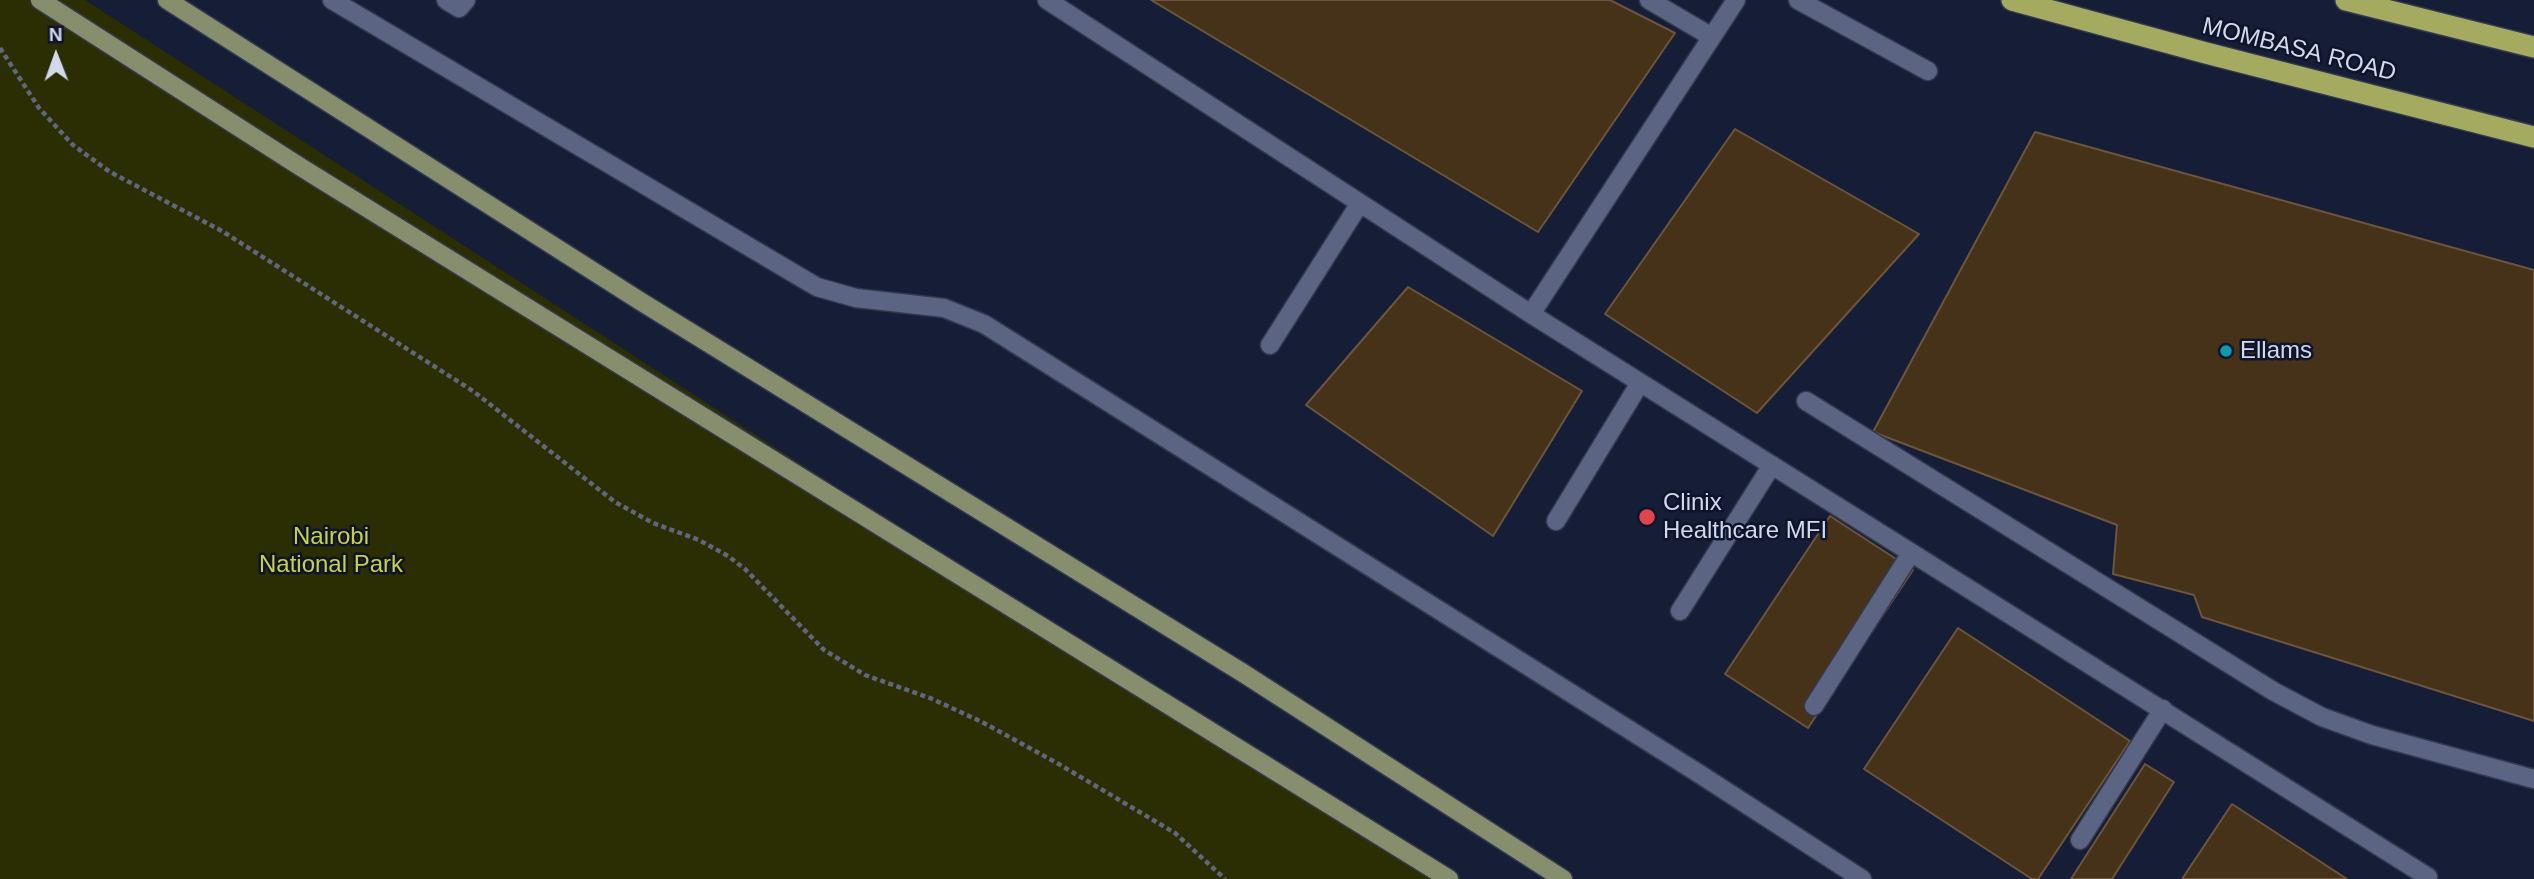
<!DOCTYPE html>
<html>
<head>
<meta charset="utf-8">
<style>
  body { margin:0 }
  #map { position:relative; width:2534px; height:879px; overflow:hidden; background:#151e36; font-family:Helvetica,sans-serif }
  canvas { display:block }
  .north { position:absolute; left:21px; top:21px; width:70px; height:70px; -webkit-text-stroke:5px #0d142c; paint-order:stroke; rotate:359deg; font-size:19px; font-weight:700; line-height:28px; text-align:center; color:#d3d9ea }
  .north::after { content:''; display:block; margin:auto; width:24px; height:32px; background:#d3d9ea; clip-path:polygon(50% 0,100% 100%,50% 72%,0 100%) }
</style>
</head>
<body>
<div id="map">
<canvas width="2534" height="879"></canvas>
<div class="north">N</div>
</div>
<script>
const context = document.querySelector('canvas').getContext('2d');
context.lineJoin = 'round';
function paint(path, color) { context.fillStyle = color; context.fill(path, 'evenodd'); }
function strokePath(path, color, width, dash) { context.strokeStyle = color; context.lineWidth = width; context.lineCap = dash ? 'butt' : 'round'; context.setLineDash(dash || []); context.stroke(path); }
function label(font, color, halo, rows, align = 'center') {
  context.font = font + ' Helvetica,sans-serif'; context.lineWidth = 5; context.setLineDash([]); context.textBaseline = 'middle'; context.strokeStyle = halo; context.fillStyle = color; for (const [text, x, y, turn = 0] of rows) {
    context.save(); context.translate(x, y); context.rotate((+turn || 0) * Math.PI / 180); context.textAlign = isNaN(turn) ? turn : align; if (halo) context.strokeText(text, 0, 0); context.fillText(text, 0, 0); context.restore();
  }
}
paint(new Path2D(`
  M 0,0 L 85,0 L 1441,879 L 0,879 Z`), '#2b2d02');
const building = new Path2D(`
  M 1151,0 L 1610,0 L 1675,33 L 1538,232 Z
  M 1735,129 L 1919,234 L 1757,413 L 1605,314 Z
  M 2035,132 L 2534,270 L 2534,721 L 2202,617 L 2194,595 L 2113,574 L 2117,525 L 1873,432 Z
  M 1408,287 L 1582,391 L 1493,536 L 1306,405 Z
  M 1830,516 L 1913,570 L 1808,728 L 1725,674 Z
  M 1958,628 L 2130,741 L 2038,879 L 2032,879 L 1864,769 Z
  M 2145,764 L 2174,782 L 2112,879 L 2071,879 Z
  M 2232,804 L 2347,879 L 2182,879 Z`);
paint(building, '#463219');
strokePath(building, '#6c553c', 2);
const minor = new Path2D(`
  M 332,0 L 817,287 L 856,298 L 944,308 L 984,324 L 1698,773 L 1862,879
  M 446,0 L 459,8 L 466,0
  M 1047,0 L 1531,314 L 2428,877
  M 1649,0 L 1712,37
  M 1798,0 L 1928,71
  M 1531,314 L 1736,0
  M 1270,345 L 1360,203
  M 1806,401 L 2273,691 L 2322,717 L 2372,735 L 2534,779
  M 1556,521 L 1640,383
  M 1680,611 L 1772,465
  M 1814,706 L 1911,553
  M 2080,840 L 2163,709`);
const major = new Path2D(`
  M 40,0 L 299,166 L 1449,879
  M 167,0 L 640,301 L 1243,673 L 1563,879`);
const highway = new Path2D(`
  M 2012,0 L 2206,53 L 2534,137
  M 2346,0 L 2534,47`);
strokePath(minor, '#35394e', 21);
strokePath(major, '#35394e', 21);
strokePath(highway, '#35394e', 24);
strokePath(new Path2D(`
  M 0,48 L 39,108 L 73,145 L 110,172 L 222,231 L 473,391 L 615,502 L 653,523 L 699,540 L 728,556 L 745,569 L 824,650 L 865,675 L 930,698 L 982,722 L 1057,763 L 1175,833 L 1225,879`), '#60677d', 4.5, [5, 3.5]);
strokePath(minor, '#5b6583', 18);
strokePath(major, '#878e6e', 18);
strokePath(highway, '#a4aa60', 21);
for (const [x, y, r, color] of [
  [2226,351,7,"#0f9aa8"],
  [1647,517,9,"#e0444e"]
]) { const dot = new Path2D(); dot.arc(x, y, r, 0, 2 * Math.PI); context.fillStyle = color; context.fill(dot); strokePath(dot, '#0d142c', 2.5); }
label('24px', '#d3d9ea', '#0d142c', [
  ["MOMBASA ROAD",2299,50,14]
]);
label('24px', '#d3d9ea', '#0d142c', [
  ["Ellams",2240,351],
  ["Clinix",1663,503],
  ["Healthcare MFI",1663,531]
], 'left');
label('24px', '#c9d146', '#0d142c', [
  ["Nairobi",331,537],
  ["National Park",331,565]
]);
</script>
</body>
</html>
